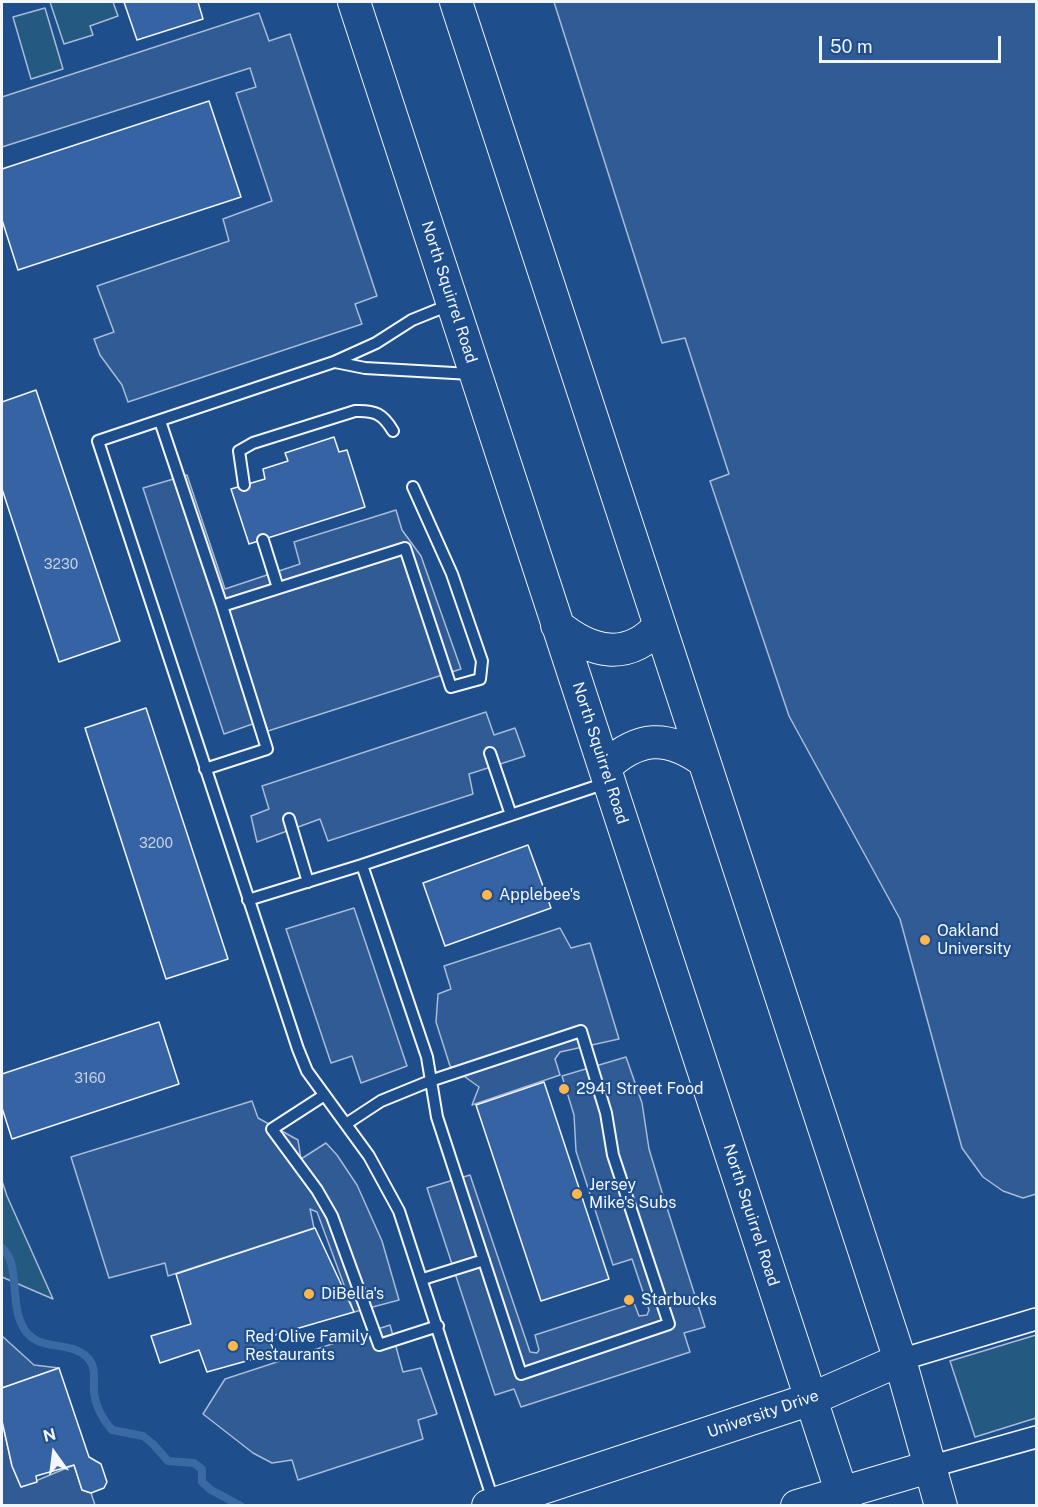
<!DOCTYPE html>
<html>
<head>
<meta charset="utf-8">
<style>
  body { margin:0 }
  #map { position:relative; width:1038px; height:1507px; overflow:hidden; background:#1f4e8c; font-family:"Public Sans",sans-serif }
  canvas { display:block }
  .frame { position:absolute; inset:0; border:3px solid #f2f6ff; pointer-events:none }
  .north { position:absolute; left:24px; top:1423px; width:60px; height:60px; -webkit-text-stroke:4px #1f4e8c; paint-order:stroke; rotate:346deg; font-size:16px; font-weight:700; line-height:24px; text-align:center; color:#f2f6ff }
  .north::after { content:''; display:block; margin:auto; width:21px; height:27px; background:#f2f6ff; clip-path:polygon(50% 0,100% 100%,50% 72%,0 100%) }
  .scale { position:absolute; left:819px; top:36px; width:182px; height:27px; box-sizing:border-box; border:3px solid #f2f6ff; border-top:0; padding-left:8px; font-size:18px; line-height:21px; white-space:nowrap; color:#f2f6ff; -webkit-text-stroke:4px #1f4e8c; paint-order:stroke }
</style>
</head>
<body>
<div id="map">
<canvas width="1038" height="1507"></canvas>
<div class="frame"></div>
<div class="north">N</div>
<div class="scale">50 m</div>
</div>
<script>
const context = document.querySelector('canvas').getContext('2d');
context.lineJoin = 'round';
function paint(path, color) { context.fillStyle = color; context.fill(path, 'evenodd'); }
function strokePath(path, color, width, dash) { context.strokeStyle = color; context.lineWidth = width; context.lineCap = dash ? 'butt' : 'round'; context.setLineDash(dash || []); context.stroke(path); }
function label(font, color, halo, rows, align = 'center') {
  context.font = font + ' "Public Sans",sans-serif'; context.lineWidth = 4.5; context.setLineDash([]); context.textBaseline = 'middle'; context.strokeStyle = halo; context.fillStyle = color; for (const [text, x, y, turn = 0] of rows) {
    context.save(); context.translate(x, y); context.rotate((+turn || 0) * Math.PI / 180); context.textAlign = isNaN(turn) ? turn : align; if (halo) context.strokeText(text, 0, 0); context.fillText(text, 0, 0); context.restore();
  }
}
const green = new Path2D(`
  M 50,2 L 113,2 L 118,16 L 90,26 L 93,35 L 64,44 Z
  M 45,8 L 63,69 L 31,79 L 13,17 Z
  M 2,1181 L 7,1196 L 53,1299 L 2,1277 Z
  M 1036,1335 L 1036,1418 L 975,1437 L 950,1361 Z`);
paint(green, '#245a82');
strokePath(green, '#a8bbd7', 1.5);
const parking = new Path2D(`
  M 554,2 L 1036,2 L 1036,1194 L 1023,1198 L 1003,1191 L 983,1177 L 962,1148 L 900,919 L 789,716 L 710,481 L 729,474 L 685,338 L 662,343 Z
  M 259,13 L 269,41 L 290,34 L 377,296 L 355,304 L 362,324 L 128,402 L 122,385 L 100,355 L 94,339 L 114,332 L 97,286 L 229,241 L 223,219 L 272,201 L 236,93 L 256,87 L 250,68 L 2,147 L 2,97 Z
  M 187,475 L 225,589 L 300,564 L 294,542 L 396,510 L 402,530 L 421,556 L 461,669 L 268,731 L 264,720 L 224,734 L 143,488 Z
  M 486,712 L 494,735 L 515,728 L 525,756 L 469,774 L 473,794 L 328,841 L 320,819 L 257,842 L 251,816 L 269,809 L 262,786 Z
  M 354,908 L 407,1066 L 361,1083 L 352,1056 L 331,1063 L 286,929 Z
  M 560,928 L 571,948 L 590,943 L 619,1039 L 560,1052 L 555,1059 L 560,1075 L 472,1105 L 479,1087 L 450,1066 L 436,1022 L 438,994 L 451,989 L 444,966 Z
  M 626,1057 L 642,1103 L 649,1149 L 661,1189 L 705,1327 L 684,1333 L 690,1352 L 521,1407 L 514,1389 L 495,1395 L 427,1188 L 470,1175 L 530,1352 L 537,1353 L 539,1350 L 535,1335 L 634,1303 L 639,1316 L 647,1315 L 649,1310 L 632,1259 L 613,1265 L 576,1151 L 574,1115 L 562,1076 Z
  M 252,1101 L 258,1118 L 298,1140 L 301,1159 L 326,1143 L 337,1155 L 357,1185 L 382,1241 L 399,1300 L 354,1312 L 317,1212 L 310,1209 L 314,1228 L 168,1276 L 165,1263 L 109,1278 L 71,1157 Z
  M 390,1325 L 403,1372 L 421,1368 L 437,1414 L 418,1420 L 423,1439 L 298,1480 L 292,1460 L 272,1463 L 253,1453 L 203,1414 L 225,1379 Z
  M 2,1336 L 34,1365 L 59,1368 L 2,1388 Z
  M 2,1421 L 12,1466 L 21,1487 L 74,1465 L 82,1490 L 91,1493 L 95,1505 L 2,1505 Z`);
paint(parking, '#305b95');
strokePath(parking, '#a8bbd7', 1.5);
strokePath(new Path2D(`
  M 2,1248 C 20,1262 10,1302 22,1325 C 35,1354 68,1338 88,1358 C 97,1368 93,1381 94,1393 C 96,1407 103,1420 112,1430 L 143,1436 L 153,1444 L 168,1461 L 194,1463 L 202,1469 L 202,1482 L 211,1490 L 241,1506`), '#3b69a3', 8);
const building = new Path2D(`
  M 124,2 L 198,2 L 203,19 L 137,40 Z
  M 209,101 L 241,197 L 18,270 L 2,220 L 2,169 Z
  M 36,390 L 120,641 L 59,662 L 2,489 L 2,402 Z
  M 334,437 L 339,452 L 347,450 L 365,507 L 249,544 L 231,489 L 265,479 L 263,469 L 288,461 L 285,453 Z
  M 146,708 L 228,959 L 166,979 L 85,728 Z
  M 528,845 L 551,908 L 445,946 L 423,883 Z
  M 159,1022 L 179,1084 L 12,1139 L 2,1108 L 2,1074 Z
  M 544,1082 L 609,1279 L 541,1301 L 476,1105 Z
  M 315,1228 L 354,1312 L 268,1337 L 275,1353 L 207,1372 L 199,1350 L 160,1363 L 151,1336 L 191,1324 L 176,1274 Z
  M 59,1368 L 89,1457 L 101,1464 L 107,1482 L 104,1488 L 91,1493 L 82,1490 L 74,1465 L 36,1476 L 37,1482 L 21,1487 L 12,1466 L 2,1421 L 2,1388 Z`);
paint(building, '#3563a3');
strokePath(building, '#f2f6ff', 1.5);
const service = new Path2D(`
  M 449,305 L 412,320 L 376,343 L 334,362 L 98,441 L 298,1049 L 307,1071 L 369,1156 L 399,1211 L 493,1500
  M 335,362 L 365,368 L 471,374
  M 160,421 L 222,606
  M 244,485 L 239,451 L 253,443 L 355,411 C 375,410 383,414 393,431
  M 263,540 L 278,588
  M 490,753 L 511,815
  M 205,769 L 267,749 L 222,606 L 405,548 L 451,687 L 480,679 L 482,661 L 452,574 L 413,487
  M 289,819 L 308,882
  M 248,900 L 362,865 L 606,783
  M 323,1096 L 272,1129 L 317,1190 L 332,1216 L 379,1345 L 438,1326
  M 346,1124 L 381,1101 L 430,1081 L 581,1031 L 606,1113 L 613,1155 L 669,1324 L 521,1374 L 437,1117 L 427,1057 L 362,865
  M 423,1279 L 484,1260`);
const minor = new Path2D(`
  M 900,1360 L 1036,1319
  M 929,1467 L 1036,1437`);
const secondary = new Path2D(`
  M 354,2 L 846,1506
  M 456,2 L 900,1360 L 941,1506
  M 557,625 C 591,653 628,662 659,626
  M 605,767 C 638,736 667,734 704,761
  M 488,1506 L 811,1399 L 900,1360
  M 797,1506 L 929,1467`);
strokePath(service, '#f2f6ff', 14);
strokePath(minor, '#f2f6ff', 24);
strokePath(secondary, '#f2f6ff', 34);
strokePath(service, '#1f4e8c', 10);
strokePath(minor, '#1f4e8c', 21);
strokePath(secondary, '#1f4e8c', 32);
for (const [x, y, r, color] of [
  [487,895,6,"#ffb74d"],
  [925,940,6,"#ffb74d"],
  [564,1089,6,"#ffb74d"],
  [577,1194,6,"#ffb74d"],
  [309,1294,6,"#ffb74d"],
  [629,1300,6,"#ffb74d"],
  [233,1346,6,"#ffb74d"]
]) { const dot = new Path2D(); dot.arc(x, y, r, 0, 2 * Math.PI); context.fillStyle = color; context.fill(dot); strokePath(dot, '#1f4e8c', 2); }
label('14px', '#c3d1e8', null, [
  ["3230",61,565],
  ["3200",156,844],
  ["3160",90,1079]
]);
label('16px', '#f2f6ff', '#1f4e8c', [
  ["North Squirrel Road",449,292,72],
  ["North Squirrel Road",600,753,72],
  ["North Squirrel Road",751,1215,72],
  ["University Drive",763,1414,-19]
]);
label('16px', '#f2f6ff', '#1f4e8c', [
  ["Applebee's",499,895],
  ["Oakland",937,931],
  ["University",937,949],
  ["2941 Street Food",576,1089],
  ["Jersey",589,1185],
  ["Mike's Subs",589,1203],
  ["DiBella's",321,1294],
  ["Starbucks",641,1300],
  ["Red Olive Family",245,1337],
  ["Restaurants",245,1355]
], 'left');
</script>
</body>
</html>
